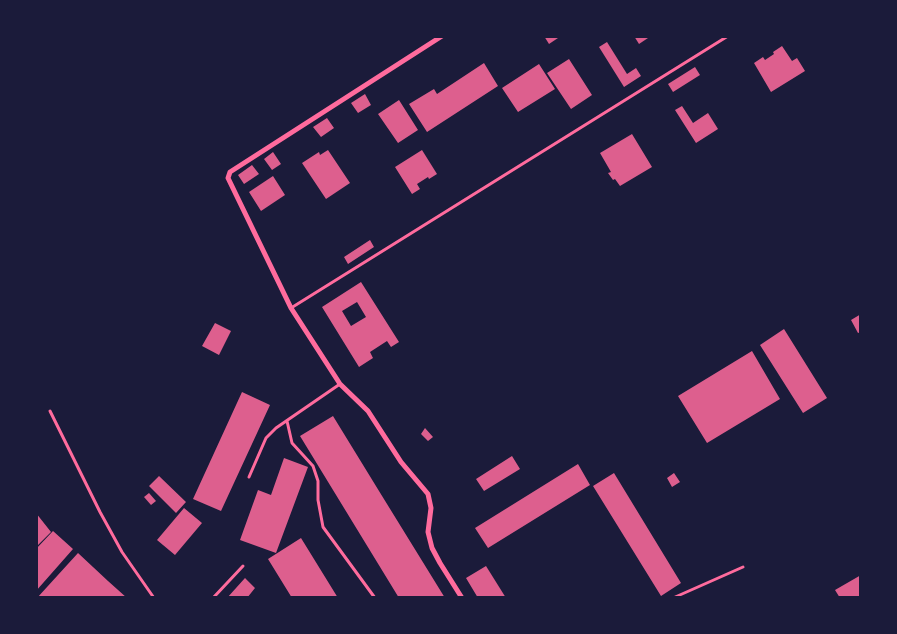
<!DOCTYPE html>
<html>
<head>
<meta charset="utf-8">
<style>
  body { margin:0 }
  #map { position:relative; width:897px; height:634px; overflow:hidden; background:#1b1b3a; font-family:"Archivo Narrow",sans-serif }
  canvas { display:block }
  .frame { position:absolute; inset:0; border:38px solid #1b1b3a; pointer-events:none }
</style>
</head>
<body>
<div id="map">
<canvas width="897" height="634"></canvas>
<div class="frame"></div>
</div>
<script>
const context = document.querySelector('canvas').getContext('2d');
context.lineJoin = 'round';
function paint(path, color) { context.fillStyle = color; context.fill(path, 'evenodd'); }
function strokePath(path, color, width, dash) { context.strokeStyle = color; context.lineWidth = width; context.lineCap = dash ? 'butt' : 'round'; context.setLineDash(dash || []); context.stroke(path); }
paint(new Path2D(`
  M 544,36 L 561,36 L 549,44 Z
  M 634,36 L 651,36 L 639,44 Z
  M 607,42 L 627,74 L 636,68 L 641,76 L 624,87 L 599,47 Z
  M 782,46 L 792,61 L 797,58 L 805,71 L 771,92 L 754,63 L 763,57 L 765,60 L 774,54 L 773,52 Z
  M 569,59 L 592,95 L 571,109 L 547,73 Z
  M 484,63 L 498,86 L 427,132 L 409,104 L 434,89 L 437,94 Z
  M 539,64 L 555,89 L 518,112 L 502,88 Z
  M 695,67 L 700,75 L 673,92 L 668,84 Z
  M 365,94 L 371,105 L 358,113 L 351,103 Z
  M 399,100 L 418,130 L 398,143 L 378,114 Z
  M 682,106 L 693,123 L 708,113 L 718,129 L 696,143 L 675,110 Z
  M 327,118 L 334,128 L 321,137 L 313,127 Z
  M 632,134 L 652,167 L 620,186 L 615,179 L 613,180 L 608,173 L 611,172 L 600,153 Z
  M 328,150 L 350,183 L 326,199 L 302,163 L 319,152 L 320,155 Z
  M 422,150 L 437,174 L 429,179 L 428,177 L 417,184 L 420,189 L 412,194 L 395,167 Z
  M 273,152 L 281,164 L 272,170 L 264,159 Z
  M 252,165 L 259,174 L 244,184 L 238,175 Z
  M 273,176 L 285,195 L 261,211 L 249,192 Z
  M 370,240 L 374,247 L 348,264 L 344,257 Z
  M 361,282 L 399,342 L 391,347 L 387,341 L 370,352 L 373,358 L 359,367 L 322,307 ZM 357,302 L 366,317 L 351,326 L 342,311 Z
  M 861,314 L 861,332 L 858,333 L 851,320 Z
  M 215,323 L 231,331 L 219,355 L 202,346 Z
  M 784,329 L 827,398 L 803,413 L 760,345 Z
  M 752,351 L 780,399 L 707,443 L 678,396 Z
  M 242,392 L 270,405 L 221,511 L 193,499 Z
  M 333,416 L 379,491 L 445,598 L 399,598 L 300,436 Z
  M 425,428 L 433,437 L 428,441 L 421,434 Z
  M 512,456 L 520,469 L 484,491 L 476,479 Z
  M 284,458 L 308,467 L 276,553 L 240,540 L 258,490 L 271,495 Z
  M 578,464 L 590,485 L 488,548 L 475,528 Z
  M 614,473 L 681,583 L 661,596 L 593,486 Z
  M 674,473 L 680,482 L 672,487 L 667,478 Z
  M 159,476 L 186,502 L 176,513 L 149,486 Z
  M 149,493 L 156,501 L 151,505 L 144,497 Z
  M 184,508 L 202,523 L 175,555 L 157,540 Z
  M 36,513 L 51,532 L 36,547 Z
  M 53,531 L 73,549 L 36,591 L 36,549 Z
  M 301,538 L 338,598 L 292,598 L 268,559 Z
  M 78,553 L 108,581 L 127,598 L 37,598 Z
  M 486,566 L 506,598 L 478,598 L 466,578 Z
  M 861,575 L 861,598 L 840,598 L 835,590 Z
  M 245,578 L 255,588 L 247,598 L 227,598 Z`), '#dd5f8e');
strokePath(new Path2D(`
  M 291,308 L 728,36
  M 50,411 L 100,512 L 122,552 L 154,598
  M 287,421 L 292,443 L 313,466 L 318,481 L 318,500 L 323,527 L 375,598
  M 249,477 L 266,438 L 276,428 L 340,384
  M 213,598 L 243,566
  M 673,598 L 743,567`), '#ff6b9d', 3);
strokePath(new Path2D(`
  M 442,36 L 230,172 L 228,178 L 291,308 L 340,384 L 368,411 L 401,462 L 428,494 L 431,508 L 428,532 L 432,548 L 440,563 L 462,598`), '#ff6b9d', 5);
</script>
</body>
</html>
